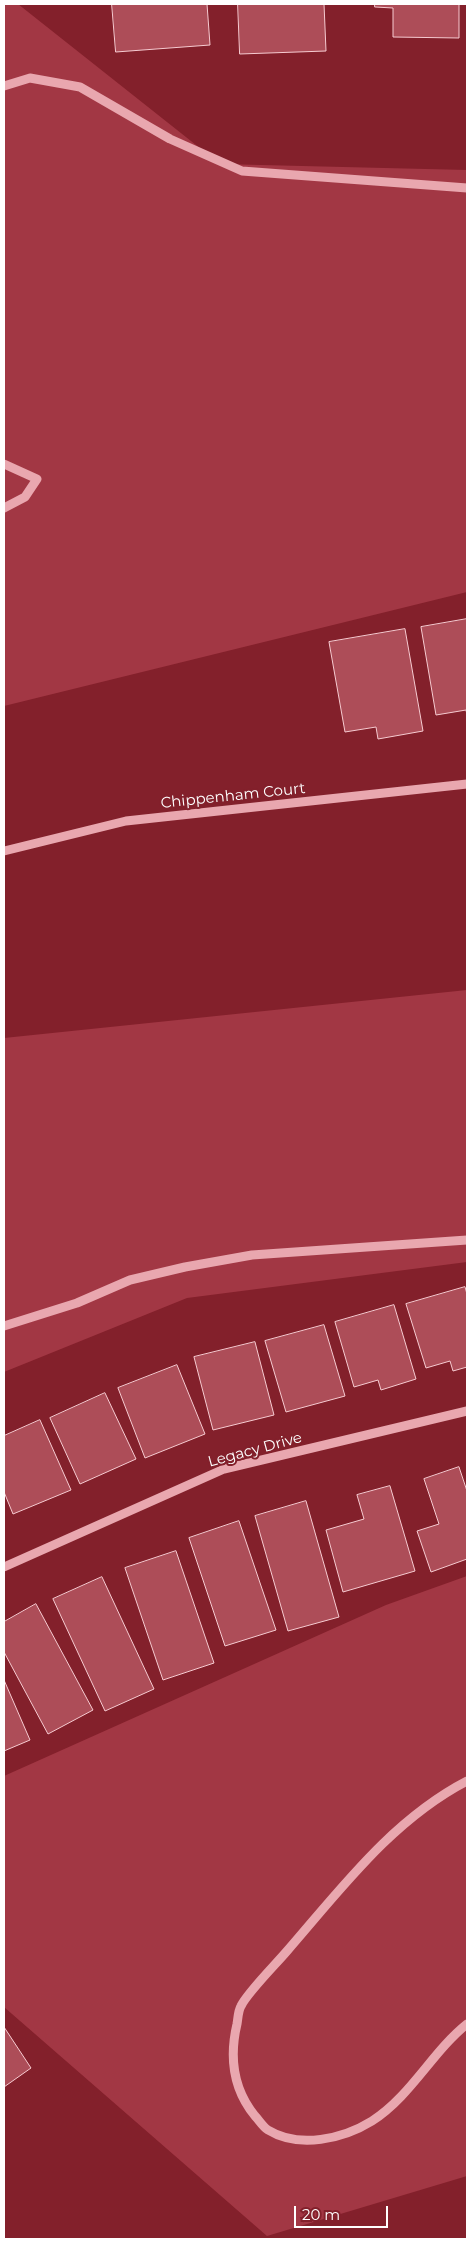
<!DOCTYPE html>
<html>
<head>
<meta charset="utf-8">
<style>
  body { margin:0 }
  #map { position:relative; width:471px; height:2243px; overflow:hidden; background:#83202b; font-family:Montserrat,sans-serif }
  canvas { display:block }
  .frame { position:absolute; inset:0; border:5px solid #fff; pointer-events:none }
  .scale { position:absolute; left:294px; top:2206px; width:94px; height:22px; box-sizing:border-box; border:2px solid #fff; border-top:0; padding-left:6px; font-size:15px; line-height:18px; white-space:nowrap; color:#fff; -webkit-text-stroke:4px #83202b; paint-order:stroke }
</style>
</head>
<body>
<div id="map">
<canvas width="471" height="2243"></canvas>
<div class="frame"></div>
<div class="scale">20 m</div>
</div>
<script>
const context = document.querySelector('canvas').getContext('2d');
context.lineJoin = 'round';
function paint(path, color) { context.fillStyle = color; context.fill(path, 'evenodd'); }
function strokePath(path, color, width, dash) { context.strokeStyle = color; context.lineWidth = width; context.lineCap = dash ? 'butt' : 'round'; context.setLineDash(dash || []); context.stroke(path); }
function label(font, color, halo, rows, align = 'center') {
  context.font = font + ' Montserrat,sans-serif'; context.lineWidth = 4; context.setLineDash([]); context.textBaseline = 'middle'; context.strokeStyle = halo; context.fillStyle = color; for (const [text, x, y, turn = 0] of rows) {
    context.save(); context.translate(x, y); context.rotate((+turn || 0) * Math.PI / 180); context.textAlign = isNaN(turn) ? turn : align; if (halo) context.strokeText(text, 0, 0); context.fillText(text, 0, 0); context.restore();
  }
}
paint(new Path2D(`
  M 4,4 L 18,4 L 220,164 L 467,170 L 467,592 L 4,706 Z
  M 467,990 L 467,1262 L 187,1298 L 4,1372 L 4,1038 Z
  M 467,1576 L 467,2176 L 267,2236 L 4,2007 L 4,1776 L 386,1605 Z`), '#a23744');
const building = new Path2D(`
  M 112,4 L 207,4 L 210,45 L 116,52 Z
  M 238,4 L 324,4 L 326,51 L 240,54 Z
  M 375,4 L 459,4 L 459,38 L 393,37 L 393,8 L 375,7 Z
  M 467,619 L 467,715 L 466,710 L 436,715 L 421,627 Z
  M 405,629 L 423,731 L 378,739 L 376,727 L 345,732 L 329,642 Z
  M 465,1287 L 467,1294 L 467,1367 L 453,1371 L 450,1361 L 426,1368 L 406,1304 Z
  M 394,1305 L 416,1379 L 381,1390 L 378,1380 L 354,1387 L 335,1322 Z
  M 324,1325 L 345,1396 L 286,1412 L 265,1341 Z
  M 255,1342 L 274,1415 L 213,1430 L 194,1357 Z
  M 177,1365 L 205,1434 L 145,1458 L 118,1388 Z
  M 105,1393 L 136,1459 L 80,1484 L 50,1418 Z
  M 40,1420 L 71,1490 L 13,1514 L 4,1492 L 4,1436 Z
  M 459,1467 L 467,1491 L 467,1559 L 431,1572 L 417,1531 L 439,1524 L 424,1479 Z
  M 390,1486 L 415,1571 L 343,1592 L 326,1530 L 364,1519 L 357,1495 Z
  M 306,1501 L 339,1617 L 288,1631 L 255,1516 Z
  M 239,1521 L 276,1630 L 225,1646 L 189,1538 Z
  M 176,1551 L 214,1663 L 163,1680 L 125,1568 Z
  M 102,1577 L 154,1689 L 105,1711 L 53,1599 Z
  M 36,1604 L 93,1710 L 48,1734 L 4,1652 L 4,1622 Z
  M 4,1680 L 30,1740 L 4,1751 Z
  M 4,2027 L 31,2068 L 4,2087 Z`);
paint(building, '#ad4d58');
strokePath(building, '#f6cbd1', 1);
strokePath(new Path2D(`
  M 4,86 L 30,78 L 80,87 L 170,139 L 242,171 L 467,188
  M 4,464 L 37,479 L 25,497 L 4,508
  M 4,851 L 126,821 L 467,784
  M 4,1326 L 77,1303 L 130,1280 L 185,1267 L 252,1255 L 467,1240
  M 4,1567 L 224,1469 L 467,1411
  M 467,1781 C 392,1820 341,1889 287,1951 C 276,1964 247,1993 241,2006 C 238,2011 238,2019 237,2024 C 229,2058 233,2089 255,2116 C 259,2120 263,2127 268,2130 C 299,2149 343,2139 372,2121 C 411,2096 432,2052 467,2024`), '#e9a7af', 9);
label('15px', '#fff', '#83202b', [
  ["Chippenham Court",233,796,-6],
  ["Legacy Drive",255,1450,-15]
]);
</script>
</body>
</html>
